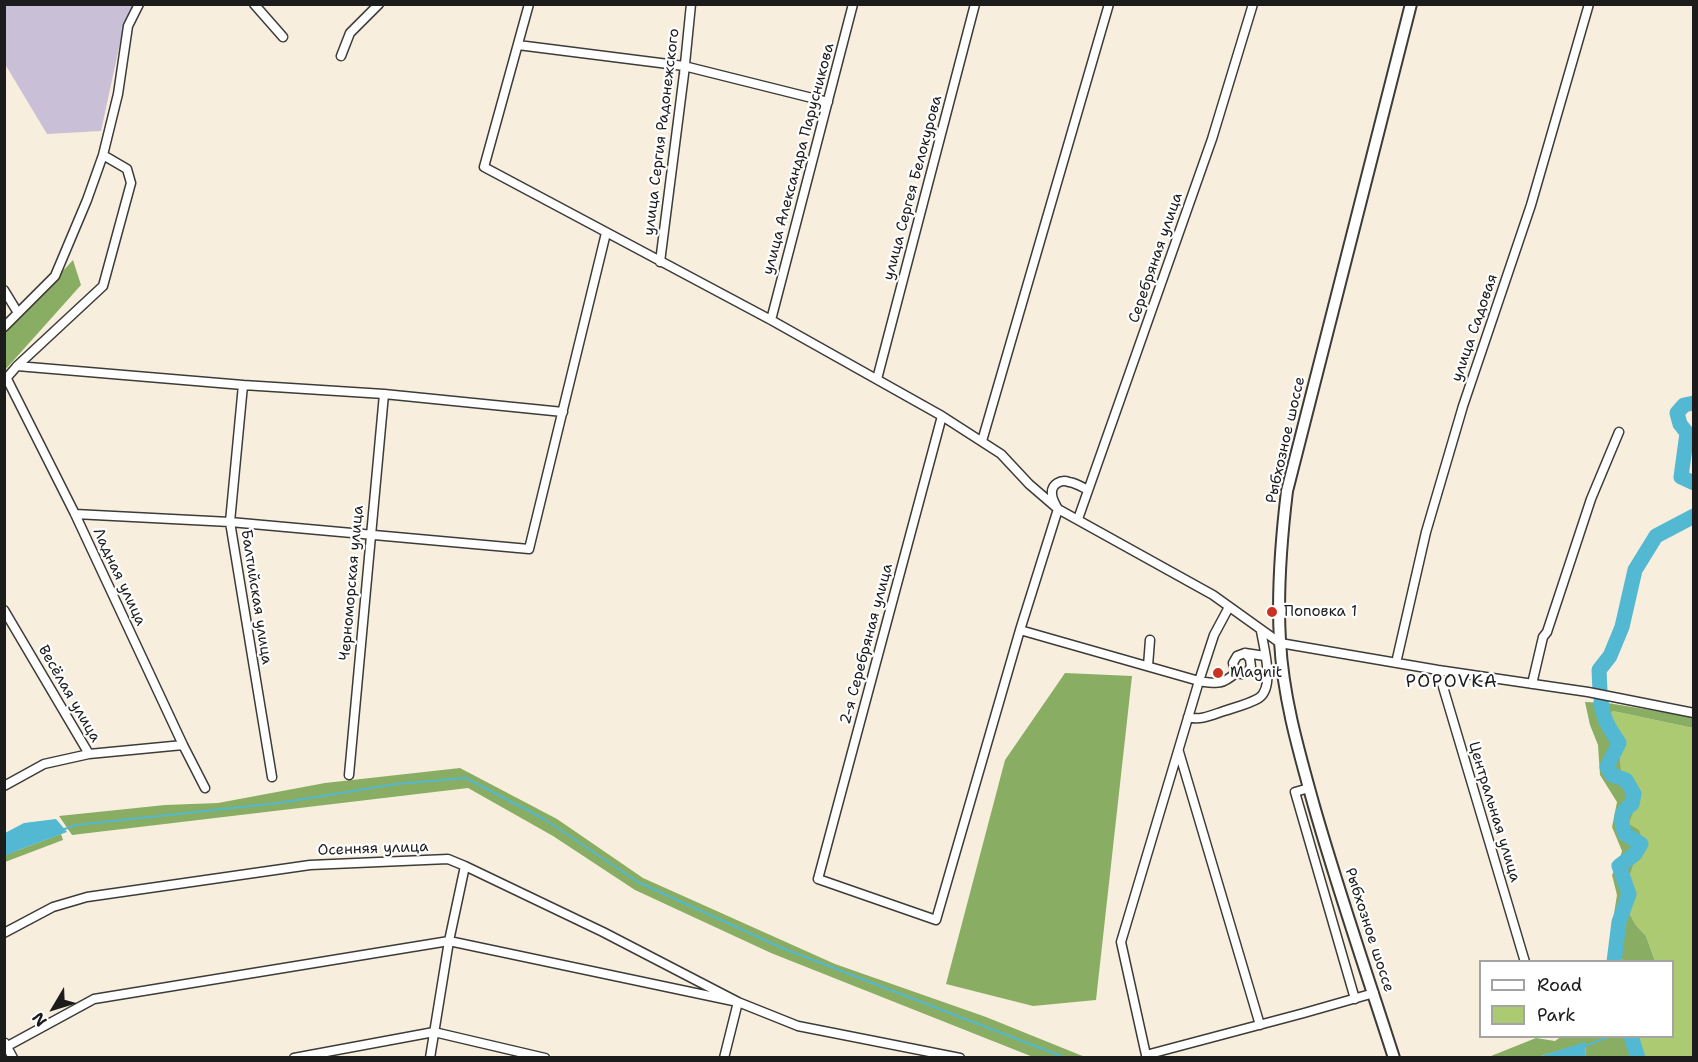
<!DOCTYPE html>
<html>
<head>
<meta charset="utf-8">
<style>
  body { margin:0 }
  #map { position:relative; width:1698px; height:1062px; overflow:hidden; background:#f7eede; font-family:"Shantell Sans",sans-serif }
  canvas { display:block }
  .frame { position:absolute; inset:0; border:6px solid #1c1c1c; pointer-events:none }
  .legend { position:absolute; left:1479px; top:960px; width:195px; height:78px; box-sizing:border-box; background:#fff; border:2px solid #a4a4a4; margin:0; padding:8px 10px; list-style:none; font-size:18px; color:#1c1c1c }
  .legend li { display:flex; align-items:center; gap:12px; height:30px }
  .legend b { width:30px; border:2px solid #a4a4a4 }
  .north { position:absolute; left:24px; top:978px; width:60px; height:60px; -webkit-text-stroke:4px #fff; paint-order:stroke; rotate:232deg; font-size:16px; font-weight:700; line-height:24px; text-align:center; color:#1c1c1c }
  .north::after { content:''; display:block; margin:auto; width:21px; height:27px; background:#1c1c1c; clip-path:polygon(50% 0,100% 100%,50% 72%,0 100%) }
</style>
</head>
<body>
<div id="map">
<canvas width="1698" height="1062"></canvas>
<div class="frame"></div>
<ul class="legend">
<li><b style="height:8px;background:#fff"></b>Road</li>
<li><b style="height:16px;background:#acca71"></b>Park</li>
</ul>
<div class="north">N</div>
</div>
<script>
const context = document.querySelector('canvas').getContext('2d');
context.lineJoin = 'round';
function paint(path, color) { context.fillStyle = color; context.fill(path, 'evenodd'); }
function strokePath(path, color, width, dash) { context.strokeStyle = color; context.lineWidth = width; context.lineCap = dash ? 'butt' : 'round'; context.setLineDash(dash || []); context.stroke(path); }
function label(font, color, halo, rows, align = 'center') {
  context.font = font + ' "Shantell Sans",sans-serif'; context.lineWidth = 4.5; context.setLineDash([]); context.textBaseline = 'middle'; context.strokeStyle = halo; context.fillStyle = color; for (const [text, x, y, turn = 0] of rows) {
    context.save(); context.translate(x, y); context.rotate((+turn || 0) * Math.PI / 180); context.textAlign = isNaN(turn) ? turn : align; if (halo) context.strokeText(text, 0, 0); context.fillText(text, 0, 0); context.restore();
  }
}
paint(new Path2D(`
  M 5,5 L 135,5 L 123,29 L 101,131 L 47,134 L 5,64 Z`), '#c9bfd7');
paint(new Path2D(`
  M 1613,711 L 1693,728 L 1693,1057 L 1645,1057 L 1637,1037 L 1672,1036 L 1672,962 L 1655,961 L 1646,936 L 1635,924 L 1630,914 L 1634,895 L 1630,875 L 1635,860 L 1645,847 L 1629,824 L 1633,781 L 1621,770 L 1620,755 L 1625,740 L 1609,715 Z`), '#acca71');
paint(new Path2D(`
  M 73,260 L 81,285 L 5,370 L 5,333 Z
  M 1065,673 L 1132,676 L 1096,1000 L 1033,1006 L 946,984 L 1005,760 Z
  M 1585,702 L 1608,703 L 1693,717 L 1693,728 L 1613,711 L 1609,715 L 1625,740 L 1620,755 L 1621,770 C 1643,792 1638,797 1629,824 L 1639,830 L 1645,847 L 1635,860 L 1630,875 L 1634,895 L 1630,914 L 1635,924 L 1646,936 L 1655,961 L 1624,961 L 1611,951 L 1610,939 L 1617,895 L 1612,875 L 1619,861 L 1622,851 L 1612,827 L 1617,802 L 1600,775 L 1598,745 L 1590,725 Z
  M 460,768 L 557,819 L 643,878 L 835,964 L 986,1017 L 1085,1057 L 1033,1057 L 771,953 L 635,890 L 553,836 L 468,788 L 72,835 L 59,816 L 165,805 L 218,803 L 325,783 Z
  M 61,834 L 63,840 L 5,862 L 5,855 Z
  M 1562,1036 L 1637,1037 L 1645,1057 L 1586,1057 L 1585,1043 L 1538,1057 L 1486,1058 L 1536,1038 L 1555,1041 Z`), '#89ae63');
paint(new Path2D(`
  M 56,819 L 67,832 L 5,855 L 5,833 L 24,823 Z
  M 1585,1042 L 1586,1057 L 1538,1057 Z`), '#53b8d1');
strokePath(new Path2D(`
  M 62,830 L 76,825 L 279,803 L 396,784 L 466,778 L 544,819 L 638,882 L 782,948 L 1066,1058
  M 4,855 L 18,849
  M 1585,1046 L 1611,1036`), '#53b8d1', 2);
strokePath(new Path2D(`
  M 1694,403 L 1684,405 L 1677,413 L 1680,424 L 1687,433 L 1681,477 L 1694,483
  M 1600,691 L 1599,670 L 1610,656 L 1622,627 L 1635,570 L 1656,536 L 1694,516
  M 1601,701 C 1602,718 1610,729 1619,743 L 1607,767 L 1612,775 L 1626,780 L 1634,794 L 1632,804 C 1619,813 1620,819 1625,834 L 1641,844 L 1635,854 L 1619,866 L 1629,894 L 1619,922 L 1614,962
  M 1631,1036 L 1638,1058`), '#53b8d1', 15);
const minor = new Path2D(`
  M 254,4 L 283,37
  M 529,4 L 484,167 L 771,320 L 942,416 L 1001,454 L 1029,484 L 1058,509 L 1213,595 L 1280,643 L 1438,670 L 1588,692 L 1694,713
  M 518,45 L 684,66 L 828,102
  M 341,56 L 350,33 L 379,4
  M 660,262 L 684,74 L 691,4
  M 4,290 L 18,313
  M 771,320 L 853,4
  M 4,327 L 55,276 L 87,200 L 103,155
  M 17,366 L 243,385 L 384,394 L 563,412
  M 7,379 L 75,514 L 183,745 L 205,788
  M 877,379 L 975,4
  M 4,381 L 17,366 L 103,286 L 131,183 L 127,169 L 103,155 L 118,94 L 128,26 L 139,4
  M 243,385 L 230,522 L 272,777
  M 942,416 L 818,879 L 936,920 L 1020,630 L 1058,509 C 1055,504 1052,499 1052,494 C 1051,484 1061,479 1069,482 C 1076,483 1082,487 1088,490
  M 982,441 L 1109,4
  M 75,514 L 230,522 L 529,549 L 606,233
  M 1078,519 L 1212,139 L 1253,4
  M 1229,607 L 1214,635 L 1199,681 L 1121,942 L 1146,1055 L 1304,1013 L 1374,993
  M 4,610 L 89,754 L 44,764 L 4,786
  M 1020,630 L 1199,681 C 1218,684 1222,685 1237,672
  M 1245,653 L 1250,659 L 1251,667 L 1246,673 L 1241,674 L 1234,667 L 1233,663 L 1237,656 L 1245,653 L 1265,656
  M 1396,663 L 1426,532 L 1463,406 L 1531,205 L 1589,4
  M 1148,666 L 1150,640
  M 1438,670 L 1525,962
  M 1532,684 L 1543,637 L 1547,632 L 1591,499 L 1619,432
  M 1188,717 C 1200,721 1212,715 1224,711 C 1236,707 1249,704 1259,698 C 1275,687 1264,648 1261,631
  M 1179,752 L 1260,1025
  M 89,754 L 183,745
  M 349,775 L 384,394
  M 1309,788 L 1295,792 L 1355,999
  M 465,866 L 603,932 L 738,1002 L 724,1058
  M 4,933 L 53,907 L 87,897 L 310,865 L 448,859 L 465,866 L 449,941 L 430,1058
  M 5,1043 L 13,1058
  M 4,1048 L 94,999 L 449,941 L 738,1002 L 798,1026 L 960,1058
  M 294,1058 L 434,1032 L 545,1058`);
const tertiary = new Path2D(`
  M 1394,1058 C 1367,974 1338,890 1314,806 C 1299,752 1283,698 1280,641 C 1277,591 1281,541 1287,491 L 1411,4`);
strokePath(minor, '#3d3c39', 11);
strokePath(tertiary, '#3d3c39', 14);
strokePath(minor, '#fff', 8);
strokePath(tertiary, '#fff', 10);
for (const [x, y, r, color] of [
  [1272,612,6,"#c8321e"],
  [1218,673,6,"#c8321e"]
]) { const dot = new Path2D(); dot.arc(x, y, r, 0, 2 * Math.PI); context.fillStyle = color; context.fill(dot); strokePath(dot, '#fff', 2); }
label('15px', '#1c1c1c', '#fff', [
  ["улица Сергия Радонежского",662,132,-83],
  ["улица Александра Парусникова",799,159,-75],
  ["улица Сергея Белокурова",913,188,-75],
  ["Серебряная улица",1156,258,-71],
  ["улица Садовая",1475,328,-71],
  ["Рыбхозное шоссе",1286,440,-77],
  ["Ладная улица",119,577,65],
  ["Черноморская улица",352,583,-85],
  ["Балтийская улица",256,597,81],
  ["2-я Серебряная улица",867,644,-75],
  ["Весёлая улица",69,694,60],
  ["Центральная улица",1494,812,73],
  ["Осенняя улица",373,849,-2],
  ["Рыбхозное шоссе",1369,930,72]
]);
label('15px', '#1c1c1c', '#fff', [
  ["Поповка 1",1284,612],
  ["Magnit",1230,673]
], 'left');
context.letterSpacing = '1.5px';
label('18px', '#1c1c1c', '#fff', [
  ["POPOVKA",1452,682]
]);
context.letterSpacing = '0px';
</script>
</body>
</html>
